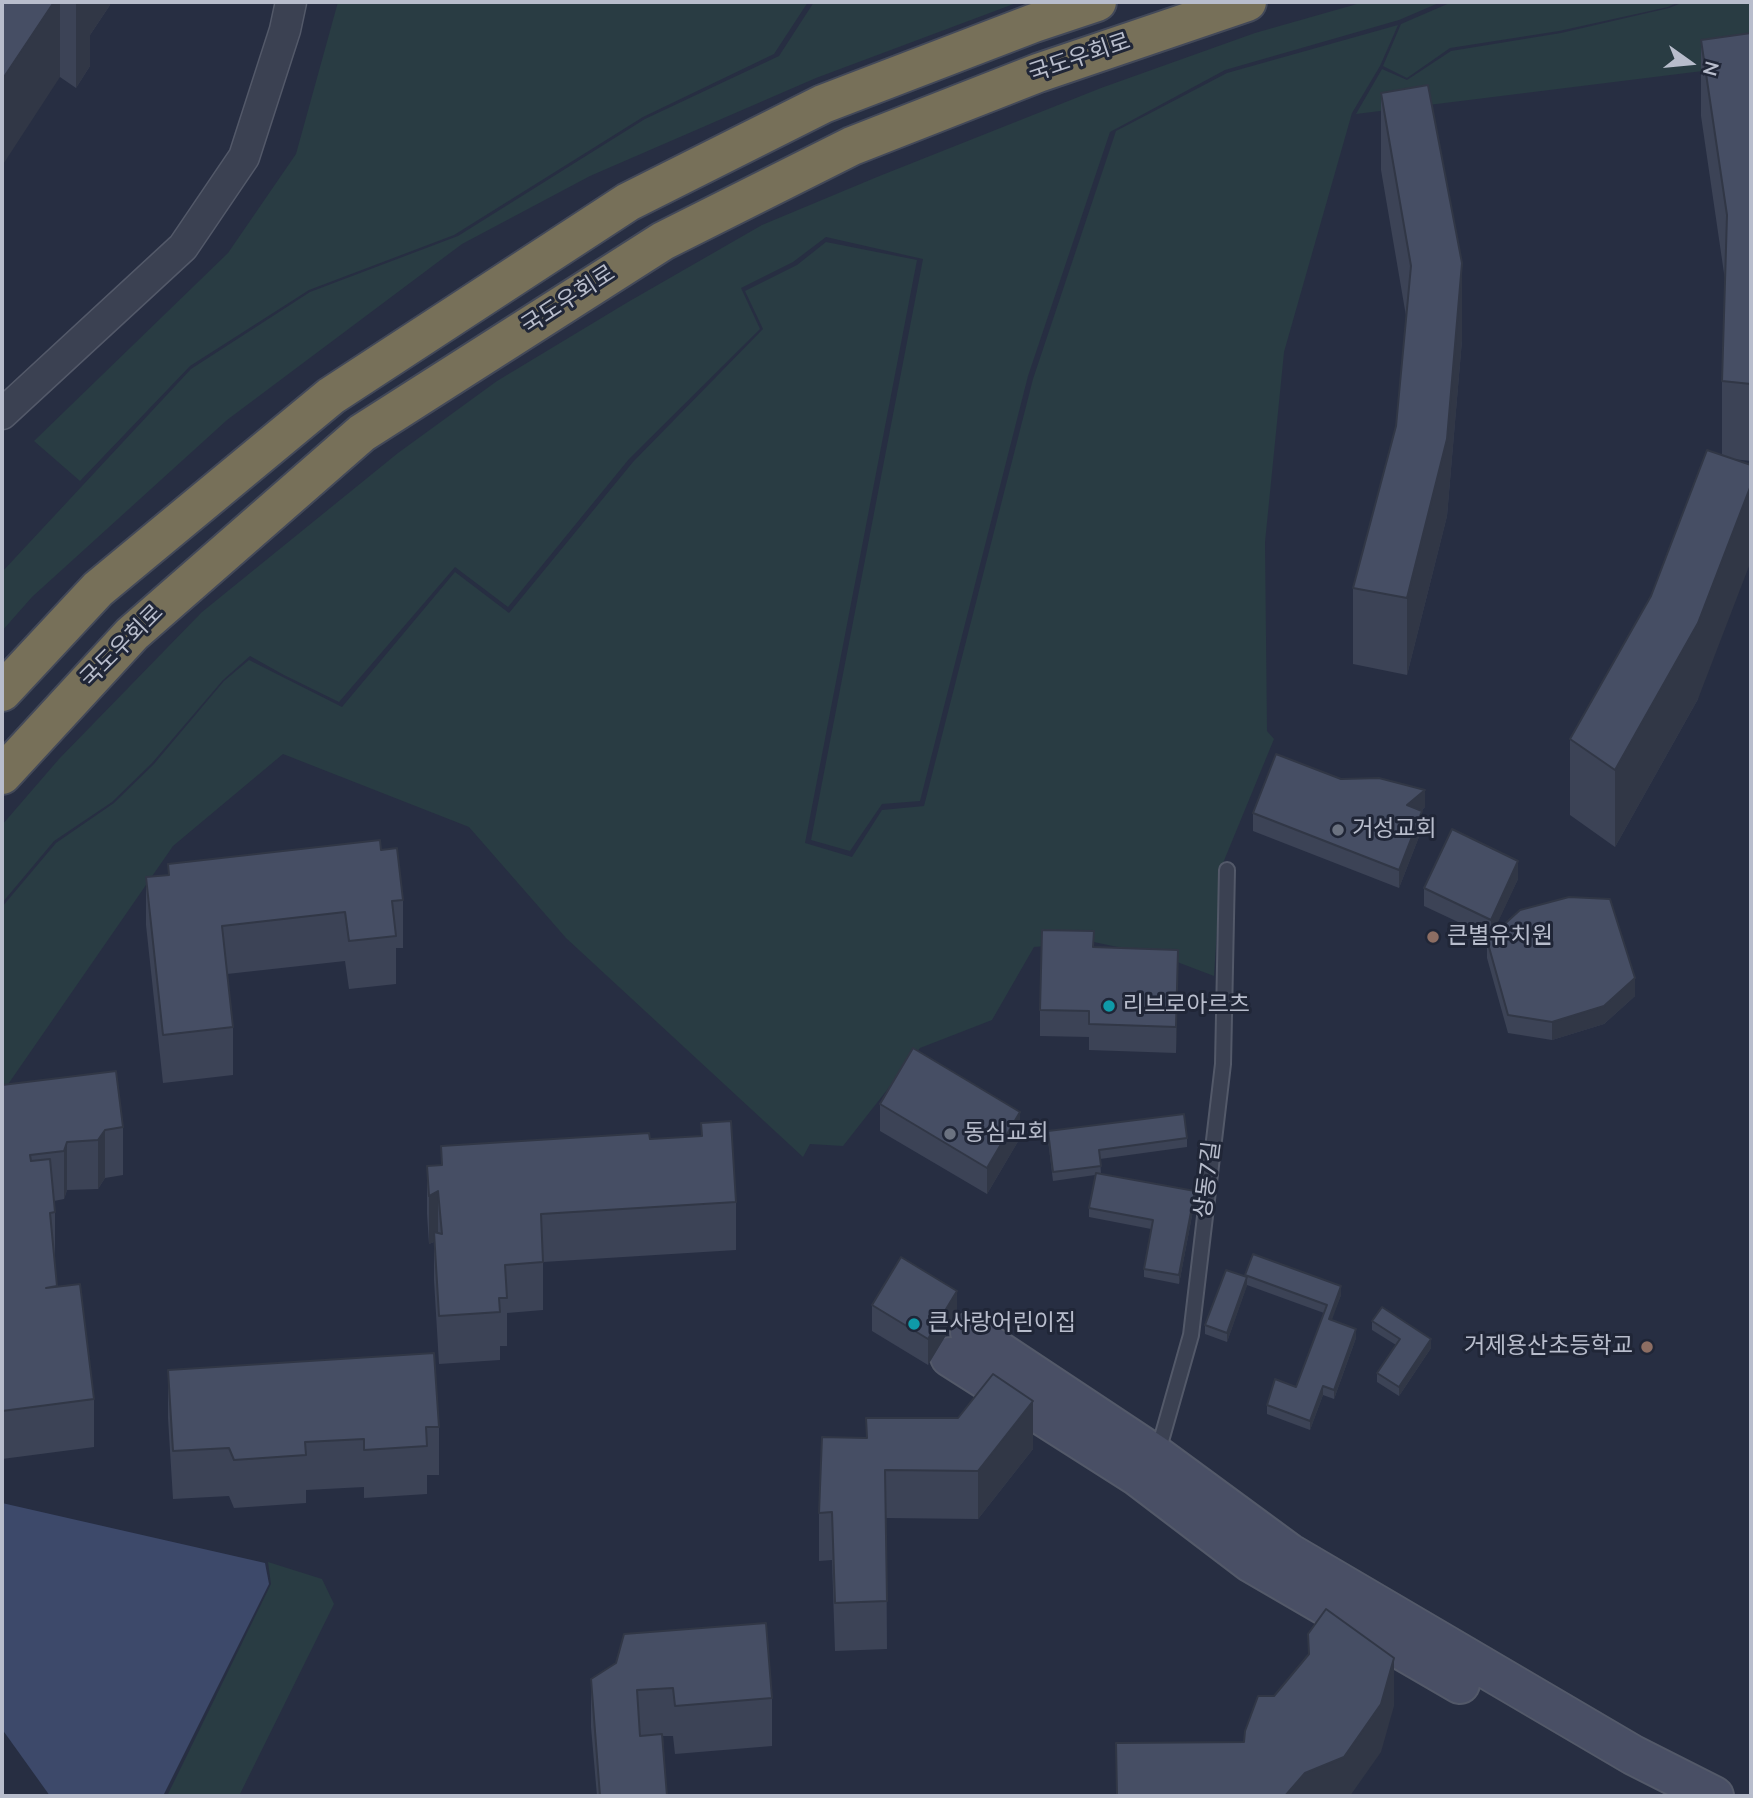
<!DOCTYPE html>
<html>
<head>
<meta charset="utf-8">
<style>
  body { margin:0 }
  #map { position:relative; width:1753px; height:1798px; overflow:hidden; background:#272e42; font-family:"Nunito Sans",sans-serif }
  canvas { display:block }
  .frame { position:absolute; inset:0; border:4px solid #b8bdcc; pointer-events:none }
  .north { position:absolute; left:1655px; top:28px; width:70px; height:70px; -webkit-text-stroke:5px #202637; paint-order:stroke; rotate:105deg; font-size:19px; font-weight:700; line-height:28px; text-align:center; color:#b8bdcc }
  .north::after { content:''; display:block; margin:auto; width:24px; height:32px; background:#b8bdcc; clip-path:polygon(50% 0,100% 100%,50% 72%,0 100%) }
</style>
</head>
<body>
<div id="map">
<canvas width="1753" height="1798"></canvas>
<div class="frame"></div>
<div class="north">N</div>
</div>
<script>
const context = document.querySelector('canvas').getContext('2d');
context.lineJoin = 'round';
function paint(path, color) { context.fillStyle = color; context.fill(path, 'evenodd'); }
function strokePath(path, color, width, dash) { context.strokeStyle = color; context.lineWidth = width; context.lineCap = dash ? 'butt' : 'round'; context.setLineDash(dash || []); context.stroke(path); }
function label(font, color, halo, rows, align = 'center') {
  context.font = font + ' "Nunito Sans","Noto Sans KR",sans-serif'; context.lineWidth = 6; context.setLineDash([]); context.textBaseline = 'middle'; context.strokeStyle = halo; context.fillStyle = color; for (const [text, x, y, turn = 0] of rows) {
    context.save(); context.translate(x, y); context.rotate((+turn || 0) * Math.PI / 180); context.textAlign = isNaN(turn) ? turn : align; if (halo) context.strokeText(text, 0, 0); context.fillText(text, 0, 0); context.restore();
  }
}
paint(new Path2D(`
  M 338,2 L 808,2 L 774,54 L 643,117 L 454,235 L 309,290 L 190,366 L 80,481 L 34,441 L 228,253 L 296,154 Z
  M 814,2 L 1019,2 L 816,78 L 590,176 L 462,244 L 227,420 L 32,597 L 2,631 L 2,572 L 191,369 L 310,292 L 458,236 L 645,119 L 779,56 Z
  M 1364,2 L 1441,2 L 1399,20 L 1225,70 L 1110,132 L 1028,376 L 920,801 L 882,804 L 850,851 L 811,840 L 923,259 L 826,237 L 793,262 L 741,288 L 760,329 L 629,459 L 508,607 L 455,567 L 339,702 L 284,675 L 250,656 L 223,680 L 152,763 L 112,802 L 54,841 L 2,903 L 2,825 L 59,759 L 202,612 L 398,453 L 497,381 L 628,302 L 762,225 L 877,177 L 1101,88 L 1255,33 Z
  M 1452,2 L 1679,2 L 1668,7 L 1559,31 L 1450,48 L 1407,78 L 1383,66 L 1401,24 Z
  M 1684,2 L 1751,2 L 1751,65 L 1356,114 L 1382,69 L 1407,80 L 1451,51 L 1561,33 L 1669,8 Z
  M 1398,25 L 1380,66 L 1352,113 L 1284,352 L 1265,542 L 1267,731 L 1274,739 L 1221,868 L 1214,976 L 1164,957 L 1094,942 L 1034,947 L 992,1020 L 920,1048 L 843,1146 L 810,1144 L 803,1157 L 566,938 L 469,827 L 283,754 L 173,846 L 2,1093 L 2,907 L 56,843 L 114,803 L 154,764 L 224,681 L 249,660 L 342,707 L 455,572 L 509,613 L 633,462 L 763,329 L 745,291 L 797,265 L 826,242 L 917,260 L 805,843 L 852,857 L 882,810 L 924,806 L 1033,379 L 1116,131 L 1227,73 Z
  M 268,1562 L 322,1579 L 334,1604 L 239,1796 L 167,1796 L 271,1584 Z`), '#293c43');
paint(new Path2D(`
  M 2,1503 L 265,1563 L 269,1584 L 163,1796 L 50,1796 L 2,1729 Z`), '#3d496a');
const lane = new Path2D(`
  M 1157,1455 L 1191,1335 L 1223,1064 L 1227,870`);
const street = new Path2D(`
  M 2,414 L 183,247 L 244,157 L 285,30 L 291,2`);
const secondary = new Path2D(`
  M 970,1332 L 1157,1456 L 1289,1553 L 1633,1755 L 1714,1796
  M 950,1357 L 1137,1476 L 1250,1562 L 1460,1684`);
const highway = new Path2D(`
  M 2,692 L 98,589 L 331,396 L 628,202 L 823,104 L 1034,23 L 1097,2
  M 2,775 L 132,634 L 362,433 L 663,241 L 852,146 L 1038,73 L 1247,2`);
strokePath(lane, '#535969', 18);
strokePath(street, '#535969', 33);
strokePath(secondary, '#535969', 42);
strokePath(highway, '#434959', 42);
strokePath(lane, '#3b4152', 14);
strokePath(street, '#3b4152', 30);
strokePath(secondary, '#494f65', 38);
strokePath(highway, '#777059', 38);
paint(new Path2D(`
  M 2,2 L 110,2 L 110,5 L 90,35 L 90,66 L 76,88 L 60,77 Z
  M 1751,33 L 1751,461 L 1732,459 L 1698,699 L 1615,847 L 1570,815 L 1570,739 L 1651,596 L 1722,455 L 1722,381 L 1725,280 L 1701,116 L 1701,40 Z
  M 1381,93 L 1462,340 L 1447,516 L 1407,675 L 1353,664 L 1353,588 L 1396,426 L 1406,316 L 1381,170 Z
  M 1341,779 L 1425,807 L 1421,811 L 1422,829 L 1399,888 L 1253,831 L 1253,813 Z
  M 381,850 L 403,900 L 403,948 L 396,948 L 396,984 L 349,989 L 345,961 L 227,974 L 233,1027 L 233,1075 L 163,1083 L 146,925 L 146,877 L 168,875 L 168,864 Z
  M 1518,879 L 1491,936 L 1635,996 L 1604,1024 L 1552,1040 L 1508,1033 L 1487,958 L 1487,940 L 1490,937 L 1424,906 L 1424,888 Z
  M 1094,947 L 1178,976 L 1176,1053 L 1089,1050 L 1089,1037 L 1040,1036 L 1040,1010 Z
  M 2,1085 L 123,1127 L 123,1175 L 105,1178 L 98,1189 L 67,1190 L 64,1199 L 54,1201 L 55,1212 L 55,1261 L 57,1287 L 94,1399 L 94,1447 L 2,1459 Z
  M 880,1104 L 1020,1138 L 987,1194 L 880,1131 Z
  M 701,1123 L 736,1202 L 736,1250 L 543,1262 L 543,1310 L 507,1313 L 507,1346 L 500,1346 L 500,1360 L 439,1364 L 434,1280 L 434,1242 L 429,1244 L 427,1214 L 427,1166 L 441,1165 L 441,1146 L 650,1139 L 701,1136 Z
  M 1048,1131 L 1187,1138 L 1187,1147 L 1100,1159 L 1101,1174 L 1195,1200 L 1179,1284 L 1144,1277 L 1144,1269 L 1151,1229 L 1089,1217 L 1089,1208 L 1095,1175 L 1053,1181 L 1048,1140 Z
  M 1245,1275 L 1341,1295 L 1331,1320 L 1356,1338 L 1334,1399 L 1323,1395 L 1310,1430 L 1267,1414 L 1267,1405 L 1296,1387 L 1324,1313 L 1247,1285 L 1227,1342 L 1205,1334 L 1205,1325 L 1245,1277 Z
  M 872,1305 L 957,1317 L 928,1365 L 872,1331 Z
  M 1372,1321 L 1431,1348 L 1399,1396 L 1377,1382 L 1377,1373 L 1396,1345 L 1372,1330 Z
  M 168,1370 L 439,1427 L 439,1475 L 427,1475 L 427,1494 L 364,1498 L 364,1487 L 306,1490 L 306,1503 L 234,1508 L 229,1496 L 173,1499 L 168,1418 Z
  M 822,1437 L 1033,1449 L 978,1519 L 886,1518 L 887,1649 L 835,1651 L 832,1560 L 819,1561 L 819,1513 Z
  M 591,1679 L 772,1698 L 772,1746 L 675,1754 L 673,1736 L 663,1736 L 667,1796 L 597,1796 L 591,1727 Z`), '#3c4356');
paint(new Path2D(`
  M 54,2 L 60,2 L 60,77 L 2,166 L 2,80 Z
  M 76,2 L 110,2 L 110,5 L 90,35 L 90,66 L 76,88 Z
  M 1462,263 L 1462,340 L 1447,516 L 1407,675 L 1407,598 Z
  M 1751,485 L 1751,561 L 1698,699 L 1615,847 L 1615,770 Z
  M 1425,790 L 1425,807 L 1407,822 L 1407,805 Z
  M 1422,811 L 1422,829 L 1399,888 L 1399,870 Z
  M 1518,861 L 1518,879 L 1491,937 L 1491,920 Z
  M 1178,950 L 1178,976 L 1176,1053 L 1176,1027 Z
  M 1635,978 L 1635,996 L 1604,1024 L 1552,1040 L 1552,1022 Z
  M 1020,1112 L 1020,1138 L 987,1194 L 987,1168 Z
  M 105,1130 L 105,1178 L 98,1189 L 98,1140 Z
  M 67,1142 L 67,1190 L 64,1199 L 64,1151 Z
  M 438,1191 L 438,1239 L 434,1232 L 434,1242 L 429,1244 L 429,1196 Z
  M 1195,1191 L 1195,1200 L 1179,1284 L 1179,1275 Z
  M 1247,1277 L 1247,1286 L 1227,1342 L 1227,1333 Z
  M 1341,1286 L 1341,1295 L 1329,1328 L 1329,1319 Z
  M 957,1291 L 957,1317 L 928,1365 L 928,1339 Z
  M 1356,1329 L 1356,1338 L 1334,1399 L 1334,1390 Z
  M 1431,1339 L 1431,1348 L 1399,1396 L 1399,1387 Z
  M 1323,1386 L 1323,1395 L 1310,1430 L 1310,1421 Z
  M 1033,1401 L 1033,1449 L 978,1519 L 978,1471 Z
  M 1394,1658 L 1394,1706 L 1381,1752 L 1350,1796 L 1285,1796 Z`), '#313746');
const building = new Path2D(`
  M 2,2 L 54,2 L 2,80 Z
  M 1751,33 L 1751,384 L 1722,381 L 1727,215 L 1701,40 Z
  M 1428,85 L 1462,263 L 1447,439 L 1407,598 L 1353,588 L 1396,426 L 1411,266 L 1381,93 Z
  M 1707,450 L 1751,465 L 1751,485 L 1698,623 L 1615,770 L 1570,739 L 1651,596 Z
  M 1276,754 L 1341,779 L 1379,778 L 1425,790 L 1407,805 L 1422,811 L 1399,870 L 1253,813 Z
  M 1452,829 L 1518,861 L 1491,920 L 1424,888 Z
  M 380,840 L 381,850 L 397,848 L 403,900 L 392,901 L 396,936 L 349,941 L 345,912 L 222,926 L 233,1027 L 163,1035 L 146,877 L 169,875 L 168,864 Z
  M 1569,897 L 1610,899 L 1635,978 L 1604,1006 L 1552,1022 L 1508,1015 L 1487,940 L 1520,910 Z
  M 1042,930 L 1094,931 L 1093,947 L 1178,950 L 1176,1027 L 1089,1024 L 1089,1011 L 1040,1010 Z
  M 913,1048 L 1020,1112 L 987,1168 L 880,1104 Z
  M 116,1071 L 123,1127 L 105,1130 L 98,1140 L 67,1142 L 64,1151 L 30,1155 L 31,1161 L 50,1159 L 55,1212 L 50,1213 L 57,1286 L 46,1288 L 80,1284 L 94,1399 L 2,1411 L 2,1085 Z
  M 1184,1114 L 1187,1138 L 1099,1150 L 1101,1166 L 1053,1172 L 1048,1131 Z
  M 731,1121 L 736,1202 L 541,1214 L 543,1262 L 505,1265 L 507,1298 L 499,1298 L 500,1312 L 439,1316 L 434,1232 L 442,1234 L 438,1191 L 429,1196 L 427,1166 L 442,1165 L 441,1146 L 649,1133 L 650,1139 L 702,1136 L 701,1123 Z
  M 1096,1173 L 1195,1191 L 1179,1275 L 1144,1269 L 1153,1220 L 1089,1208 Z
  M 1253,1254 L 1341,1286 L 1329,1319 L 1356,1329 L 1334,1390 L 1323,1386 L 1310,1421 L 1267,1405 L 1275,1379 L 1296,1387 L 1327,1305 L 1245,1275 Z
  M 901,1257 L 957,1291 L 928,1339 L 872,1305 Z
  M 1226,1270 L 1247,1277 L 1227,1333 L 1205,1325 Z
  M 1382,1307 L 1431,1339 L 1399,1387 L 1377,1373 L 1400,1339 L 1372,1321 Z
  M 434,1353 L 439,1427 L 426,1427 L 427,1446 L 364,1450 L 364,1439 L 305,1442 L 306,1455 L 234,1460 L 229,1448 L 173,1451 L 168,1370 Z
  M 993,1374 L 1033,1401 L 978,1471 L 885,1470 L 887,1601 L 835,1603 L 832,1512 L 819,1513 L 822,1437 L 867,1438 L 866,1418 L 958,1418 Z
  M 1326,1609 L 1394,1658 L 1381,1704 L 1344,1757 L 1305,1773 L 1285,1796 L 1117,1796 L 1116,1743 L 1244,1742 L 1245,1731 L 1258,1696 L 1274,1696 L 1309,1654 L 1308,1634 Z
  M 766,1623 L 772,1698 L 675,1706 L 673,1688 L 637,1690 L 640,1736 L 662,1734 L 667,1796 L 600,1796 L 591,1679 L 616,1663 L 624,1634 Z`);
paint(building, '#464e64');
strokePath(building, '#313746', 2);
for (const [x, y, r, color] of [
  [1338,830,7,"#6b7280"],
  [1433,937,7,"#8d6e63"],
  [1109,1006,7,"#0f9aa8"],
  [950,1134,7,"#6b7280"],
  [914,1324,7,"#0f9aa8"],
  [1647,1347,7,"#8d6e63"]
]) { const dot = new Path2D(); dot.arc(x, y, r, 0, 2 * Math.PI); context.fillStyle = color; context.fill(dot); strokePath(dot, '#202637', 2.5); }
label('23px', '#b8bdcc', '#202637', [
  ["국도우회로",1080,59,-19],
  ["국도우회로",569,301,-33],
  ["국도우회로",123,647,-45],
  ["상동7길",1209,1180,-83]
]);
label('23px', '#b8bdcc', '#202637', [
  ["거성교회",1352,830],
  ["큰별유치원",1447,937],
  ["리브로아르츠",1123,1006],
  ["동심교회",964,1134],
  ["큰사랑어린이집",928,1324],
  ["거제용산초등학교",1633,1347,"right"]
], 'left');
</script>
</body>
</html>
